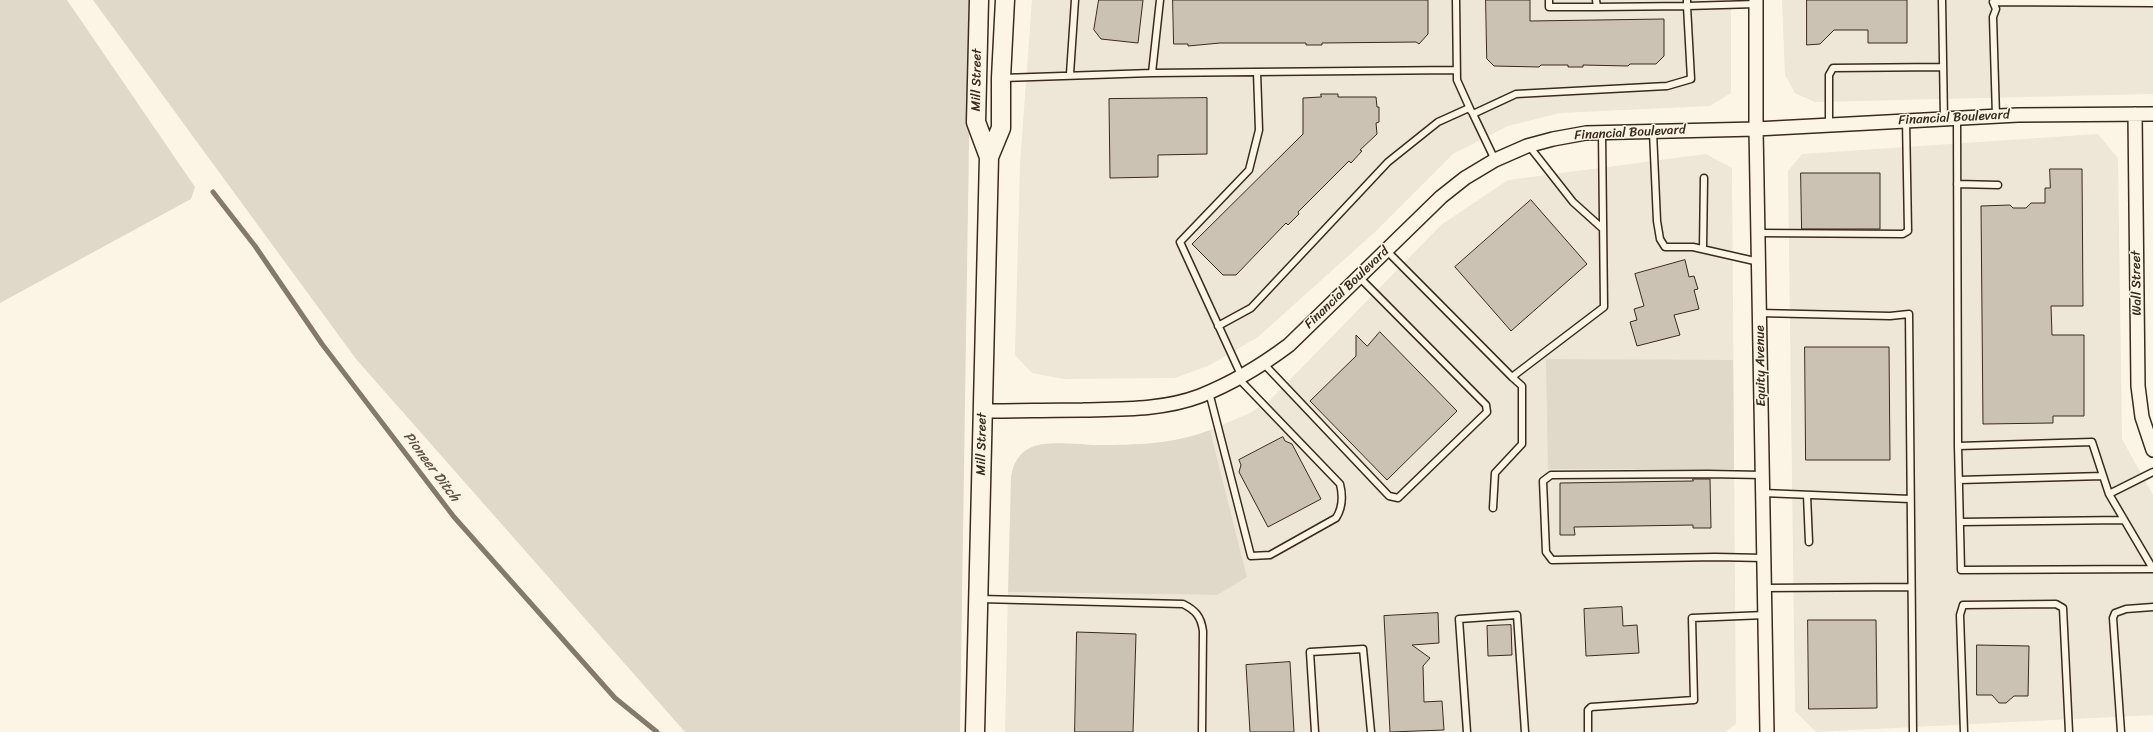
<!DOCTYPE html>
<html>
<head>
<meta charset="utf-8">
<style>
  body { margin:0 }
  canvas { display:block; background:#fcf5e5 }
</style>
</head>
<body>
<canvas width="2153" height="732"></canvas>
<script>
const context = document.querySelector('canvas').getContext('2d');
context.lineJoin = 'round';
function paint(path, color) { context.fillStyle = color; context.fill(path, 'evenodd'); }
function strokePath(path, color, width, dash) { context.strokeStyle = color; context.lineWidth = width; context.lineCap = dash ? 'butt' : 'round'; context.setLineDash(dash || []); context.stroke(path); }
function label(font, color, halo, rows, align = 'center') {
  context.font = font + ' Sriracha,sans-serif'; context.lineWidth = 3; context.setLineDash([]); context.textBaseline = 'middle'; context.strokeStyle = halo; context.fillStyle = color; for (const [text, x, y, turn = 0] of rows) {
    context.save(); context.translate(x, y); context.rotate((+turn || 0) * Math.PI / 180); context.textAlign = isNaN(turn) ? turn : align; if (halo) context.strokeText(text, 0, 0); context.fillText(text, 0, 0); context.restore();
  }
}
paint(new Path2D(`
  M 1032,0 L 1731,0 L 1731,93 L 1710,106 L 1560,113 L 1508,126 L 1453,154 L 1375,232 L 1258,337 L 1210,365 L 1175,378 L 1064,379 L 1032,373 L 1015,355 L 1020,164 Z
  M 1782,0 L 2153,0 L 2153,94 L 1815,102 L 1795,93 L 1785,75 Z
  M 2098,134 L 2118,158 L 2122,439 L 2153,495 L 2153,715 L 1816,732 L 1795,711 L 1788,171 L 1802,154 Z
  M 1706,154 L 1732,168 L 1736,724 L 1725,732 L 1005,732 L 1008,592 L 1216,595 L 1247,577 L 1210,430 L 1250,413 L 1270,400 L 1441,225 L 1508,180 Z`), '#eee6d6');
paint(new Path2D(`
  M 0,0 L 67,0 L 195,187 L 191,199 L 0,303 Z
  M 93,0 L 969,0 L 971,10 L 960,732 L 685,732 L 356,359 Z
  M 1546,359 L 1733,360 L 1734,469 L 1548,469 Z
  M 1210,430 L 1247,577 L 1217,595 L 1008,592 L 1011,477 C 1013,464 1019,452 1032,447 C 1047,440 1081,445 1099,445 C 1136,445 1174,444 1210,430 Z`), '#e0d8c8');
strokePath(new Path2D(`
  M 213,192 L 255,246 L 322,344 L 454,517 L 615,698 L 657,732`), '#85796b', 5);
const building = new Path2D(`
  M 1099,0 L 1143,0 L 1138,43 L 1101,39 L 1094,30 Z
  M 1173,0 L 1428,0 L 1428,34 L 1419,44 L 1416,42 L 1322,43 L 1322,45 L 1306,45 L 1306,43 L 1220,43 L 1188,46 L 1188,44 L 1174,44 Z
  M 1486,0 L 1530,0 L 1530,21 L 1664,19 L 1664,56 L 1656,64 L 1630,64 L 1628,66 L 1583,65 L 1583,67 L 1568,67 L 1568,65 L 1541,65 L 1539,67 L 1494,66 L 1487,59 Z
  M 1807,0 L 1907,0 L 1907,43 L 1868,43 L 1868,30 L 1834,30 L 1820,44 L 1807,45 Z
  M 1321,94 L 1338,94 L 1338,97 L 1376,97 L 1377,107 L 1379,107 L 1379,122 L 1376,123 L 1377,134 L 1360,150 L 1362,151 L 1351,163 L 1349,161 L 1298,212 L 1299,214 L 1288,225 L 1286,223 L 1236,275 L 1223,275 L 1192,244 L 1303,134 L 1303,98 L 1321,97 Z
  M 1207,98 L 1207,154 L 1158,155 L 1158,177 L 1110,178 L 1109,99 Z
  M 2050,169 L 2082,169 L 2083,306 L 2051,306 L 2052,335 L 2084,335 L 2084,416 L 2053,416 L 2053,423 L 1983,424 L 1981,206 L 2010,205 L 2013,208 L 2026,208 L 2031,203 L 2045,203 L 2045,188 L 2050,188 Z
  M 1801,173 L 1880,173 L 1880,229 L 1802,229 Z
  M 1531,200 L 1587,264 L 1511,331 L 1455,267 Z
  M 1685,260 L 1689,277 L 1694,276 L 1698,289 L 1694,290 L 1699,309 L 1674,315 L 1680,335 L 1637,346 L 1630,322 L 1637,320 L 1634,309 L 1644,306 L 1635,274 Z
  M 1380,332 L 1457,411 L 1387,480 L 1310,401 L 1356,356 L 1356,335 L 1367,346 Z
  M 1805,347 L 1889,347 L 1890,460 L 1806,460 Z
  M 1283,437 L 1285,441 L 1292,444 L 1321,499 L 1268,527 L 1239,472 L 1241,465 L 1239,460 Z
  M 1693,479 L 1710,479 L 1711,528 L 1693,528 L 1693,525 L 1574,527 L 1575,535 L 1560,535 L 1560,483 L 1693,481 Z
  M 1622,607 L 1623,626 L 1637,625 L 1639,653 L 1586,656 L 1584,609 Z
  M 1438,613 L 1439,643 L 1412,645 L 1430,658 L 1423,666 L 1424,702 L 1442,701 L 1444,730 L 1390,732 L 1384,616 Z
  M 1808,620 L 1876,620 L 1877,708 L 1809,709 Z
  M 1511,625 L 1512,655 L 1488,656 L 1487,626 Z
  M 1077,632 L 1136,634 L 1133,732 L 1075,732 Z
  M 1977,645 L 2029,646 L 2028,696 L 2014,696 L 2006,703 L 1999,703 L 1992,695 L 1977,695 Z
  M 1290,662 L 1294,732 L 1250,732 L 1246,665 Z`);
paint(building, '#ccc2b3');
strokePath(building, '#3b2a1e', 1);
const lane = new Path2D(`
  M 1160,0 L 1152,73 L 1456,70
  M 1456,0 L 1457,80 L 1471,111
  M 1549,0 L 1549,7 L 1597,7
  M 1596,0 L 1597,7 L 1687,6 L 1687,0
  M 1942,0 L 1944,119
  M 1070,74 L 1075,0
  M 1003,78 L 1152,73
  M 1996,116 L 1993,17 L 1996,9 L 1993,2 L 2153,3
  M 1957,118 L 1958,446
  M 1829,125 L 1829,75 L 1833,68 L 1943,67
  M 1653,132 L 1657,221 L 1660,239 L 1665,247 L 1693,247 L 1759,262
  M 1529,146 L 1573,202 L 1603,229
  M 1495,160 L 1473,114 L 1516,94 L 1667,86 L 1691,79 L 1687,6 L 1756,4
  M 1957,184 L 1998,185
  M 1758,233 L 1903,234 L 1908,231 L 1906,120
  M 1703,249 L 1704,178
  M 1386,250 L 1512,377 L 1604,307 L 1602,133
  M 1759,313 L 1890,316 L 1909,314 L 1913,732
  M 1218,326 L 1251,308 L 1388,162 L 1438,122 L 1469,108
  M 1264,364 L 1389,496 L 1398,498 L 1487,412 L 1486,405 L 1359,277
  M 1242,377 L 1180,242 L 1249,170 L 1259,130 L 1257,72
  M 1209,392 L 1251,556 L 1270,555 L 1336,518 C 1343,507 1343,496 1340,484 L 1239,379
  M 2092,442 L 2109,494 L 2153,569 L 1961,570 L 1958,446 Z
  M 1763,475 L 1708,474 L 1551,475 L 1543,481 L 1546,552 L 1552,560 L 1715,557 L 1764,558
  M 1959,480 L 2103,476
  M 1763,493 L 1910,499
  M 2109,494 L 2153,472
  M 1807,495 L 1809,542
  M 1493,508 L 1495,473 L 1522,444 L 1522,386 L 1512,377
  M 1960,522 L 2124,520
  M 1764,588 L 1911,587
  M 980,599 L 1183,604 C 1195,610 1201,616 1203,631 L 1202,732
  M 1315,732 L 1310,652 L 1363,649 L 1371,732
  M 1467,732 L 1459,619 L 1517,615 L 1525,732
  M 1588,732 L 1588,710 L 1591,707 L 1694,700 L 1692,618 L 1765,615
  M 1964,732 L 1960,615 L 1963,605 L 2056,604 L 2063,608 L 2069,732
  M 2121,732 L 2113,618 L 2115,613 L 2126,609 L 2153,607`);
const street = new Path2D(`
  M 1756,0 L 1756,129 L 1767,732
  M 2135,114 L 2138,386 L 2142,417 L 2153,450
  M 983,411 C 1016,411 1050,410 1083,410 C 1122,409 1163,410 1200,396 C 1233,383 1261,366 1289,345 L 1441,197 L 1465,178 L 1495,160 L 1527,146 L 1553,139 L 1586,133 L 1756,129 L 2018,115 L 2153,114`);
const secondary = new Path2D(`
  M 979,0 L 976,122 L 989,157
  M 975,732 L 989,157 L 1001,128 L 1001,78 L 1005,0`);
strokePath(lane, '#3b2a1e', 9);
strokePath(street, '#3b2a1e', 16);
strokePath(secondary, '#3b2a1e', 21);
strokePath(lane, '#fcf5e5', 6);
strokePath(street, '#fcf5e5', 13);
strokePath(secondary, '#fcf5e5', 18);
label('13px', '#3b2a1e', '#fcf5e5', [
  ["Mill Street",977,80,-89],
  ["Financial Boulevard",1954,118,-3],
  ["Financial Boulevard",1630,133,-3],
  ["Wall Street",2137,283,-91],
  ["Financial Boulevard",1347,288,-44],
  ["Equity Avenue",1761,366,-91],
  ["Mill Street",982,444,-89]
]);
label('italic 14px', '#605144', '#fcf5e5', [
  ["Pioneer Ditch",431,467,53]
]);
</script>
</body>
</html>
